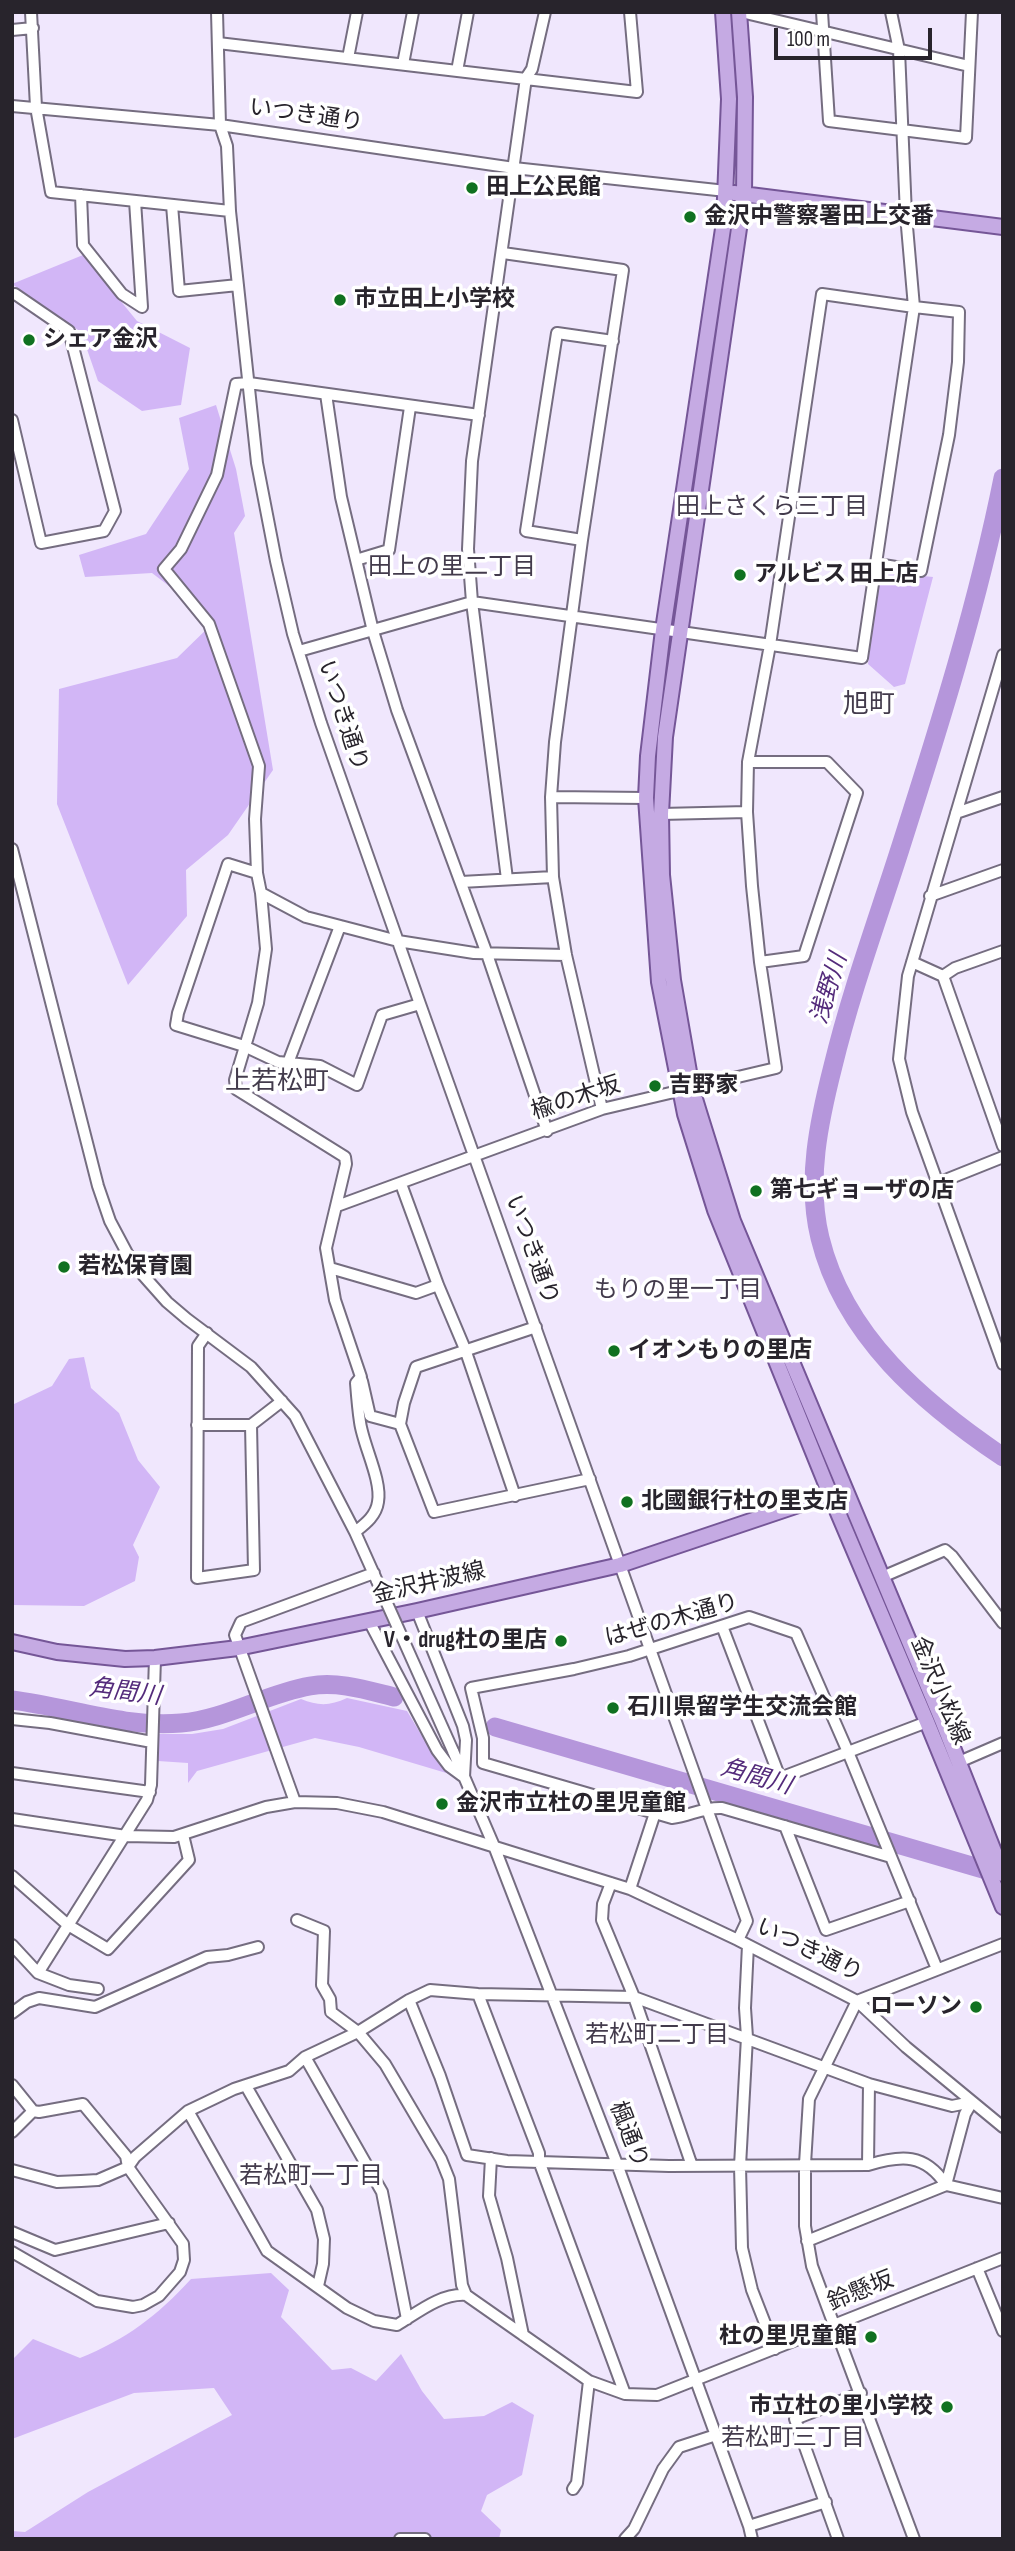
<!DOCTYPE html>
<html>
<head>
<meta charset="utf-8">
<style>
  body { margin:0 }
  #map { position:relative; width:1015px; height:2551px; overflow:hidden; background:#f0e7fd; font-family:"Sofia Sans Condensed",sans-serif }
  canvas { display:block }
  .frame { position:absolute; inset:0; border:14px solid #28242c; pointer-events:none }
  .scale { position:absolute; left:774px; top:28px; width:158px; height:32px; box-sizing:border-box; border:4px solid #28242c; border-top:0; padding-left:9px; font-size:21px; line-height:24px; white-space:nowrap; color:#28242c; -webkit-text-stroke:5px #fff; paint-order:stroke }
</style>
</head>
<body>
<div id="map">
<canvas width="1015" height="2551"></canvas>
<div class="frame"></div>
<div class="scale">100 m</div>
</div>
<script>
const context = document.querySelector('canvas').getContext('2d');
context.lineJoin = 'round';
function paint(path, color) { context.fillStyle = color; context.fill(path, 'evenodd'); }
function strokePath(path, color, width, dash) { context.strokeStyle = color; context.lineWidth = width; context.lineCap = dash ? 'butt' : 'round'; context.setLineDash(dash || []); context.stroke(path); }
function label(font, color, halo, rows, align = 'center') {
  context.font = font + ' "Sofia Sans Condensed","Noto Sans JP",sans-serif'; context.lineWidth = 7; context.setLineDash([]); context.textBaseline = 'middle'; context.strokeStyle = halo; context.fillStyle = color; for (const [text, x, y, turn = 0] of rows) {
    context.save(); context.translate(x, y); context.rotate((+turn || 0) * Math.PI / 180); context.textAlign = isNaN(turn) ? turn : align; if (halo) context.strokeText(text, 0, 0); context.fillText(text, 0, 0); context.restore();
  }
}
paint(new Path2D(`
  M 83,255 L 137,321 L 190,348 L 181,405 L 142,411 L 98,381 L 81,332 L 12,284 Z
  M 216,405 L 236,469 L 245,516 L 234,533 L 273,770 L 228,835 L 186,870 L 187,916 L 128,985 L 57,804 L 59,689 L 177,658 L 215,621 L 152,573 L 85,577 L 79,555 L 146,534 L 189,469 L 179,418 Z
  M 884,572 L 933,577 L 905,684 L 894,687 L 868,664 L 879,576 Z
  M 84,1357 L 91,1388 L 119,1413 L 138,1460 L 160,1487 L 133,1545 L 139,1557 L 135,1581 L 84,1606 L 12,1605 L 12,1405 L 52,1386 L 69,1359 Z
  M 347,1698 L 407,1711 L 431,1751 L 453,1775 L 359,1747 L 315,1738 L 197,1771 L 188,1783 L 188,1763 L 158,1761 L 158,1734 L 192,1734 L 223,1729 L 301,1699 C 318,1706 330,1706 347,1698 Z
  M 271,2273 L 289,2290 L 281,2317 L 332,2370 L 351,2368 L 376,2381 L 401,2354 L 422,2391 L 444,2419 L 484,2416 L 512,2402 L 534,2415 L 522,2475 L 487,2495 L 481,2511 L 501,2530 L 499,2539 L 12,2539 L 12,2531 L 25,2532 L 88,2492 L 232,2415 L 214,2388 L 134,2393 L 12,2439 L 12,2360 L 33,2339 L 80,2358 C 127,2339 157,2316 191,2279 Z`), '#d2b6f6');
strokePath(new Path2D(`
  M 1003,478 C 978,603 939,727 900,849 C 877,921 851,992 833,1066 C 819,1121 806,1181 820,1238 C 844,1336 923,1403 1003,1457
  M 12,1700 C 69,1707 123,1728 181,1723 C 226,1719 265,1694 310,1686 C 338,1681 366,1690 394,1697
  M 495,1727 L 1003,1875`), '#b596db', 19);
const minor = new Path2D(`
  M 31,12 L 36,107 L 51,192 L 230,211
  M 217,12 L 220,125 L 227,146 L 230,211 L 257,463 L 276,561 L 293,634 L 321,723 L 420,1004 L 747,1921 L 738,1940 L 857,2001 L 906,2047 L 1003,2127
  M 545,12 L 532,69 L 526,78 L 472,461 L 468,549 L 472,602 L 862,658 L 914,307 L 959,312 L 958,362 L 949,435 L 921,571 L 877,564
  M 741,12 L 969,66
  M 822,12 L 829,121 L 966,138 L 972,12
  M 12,30 L 33,28
  M 218,43 L 637,92 L 630,12
  M 348,58 L 357,12
  M 403,64 L 413,12
  M 457,71 L 468,12
  M 12,106 L 220,125 L 514,168 L 726,191
  M 81,195 L 83,245 L 122,294 L 142,307 L 135,201
  M 172,205 L 179,291 L 238,285
  M 503,253 L 623,270 L 582,540 L 555,742 L 551,797 L 553,877 L 566,955 L 602,1109
  M 12,295 L 15,294 L 69,331 L 115,511 L 104,531 L 41,543 L 12,420
  M 326,394 L 341,497 L 373,631 L 397,710 L 487,954 L 547,1131
  M 582,540 L 526,531 L 557,333 L 613,341
  M 356,560 L 389,550 L 410,407
  M 299,651 L 472,602 L 507,879
  M 1003,655 L 908,976 L 899,1059 L 912,1112 L 1003,1364
  M 748,762 L 827,762 L 857,793 L 804,956 L 760,962
  M 551,797 L 646,798
  M 956,813 L 1003,797
  M 661,814 L 747,812
  M 12,849 L 98,1186 L 110,1221 L 127,1253 L 143,1275 L 167,1302 L 187,1319 L 251,1367 L 295,1416 L 355,1532 L 377,1581
  M 257,873 L 228,864 L 178,1013 L 176,1025 L 244,1046 L 278,1062 L 320,1066 L 357,1085 L 382,1015 L 420,1004
  M 461,882 L 553,877
  M 261,893 L 306,917 L 398,941 L 474,953 L 566,955
  M 930,896 L 1003,870
  M 912,962 L 943,976 L 1003,1146
  M 943,976 L 955,968 L 1003,951
  M 288,1063 L 340,926
  M 938,1183 L 1003,1157
  M 401,1184 L 438,1285 L 465,1349 L 515,1496
  M 337,1206 L 602,1109 L 776,1068 L 760,962 L 752,886 L 747,812 L 748,762 L 770,645 L 822,294 L 914,307 L 906,215 L 899,50 L 891,12
  M 330,1268 L 416,1293 L 438,1285
  M 536,1327 L 416,1367 L 404,1403 L 400,1424 L 434,1512 L 590,1479
  M 207,1333 L 198,1346 L 197,1578 L 254,1570 L 251,1425
  M 362,1381 L 370,1416 L 400,1424
  M 197,1425 L 251,1425 L 282,1401
  M 355,1532 C 365,1524 376,1516 378,1502 C 382,1480 363,1445 360,1422 C 358,1409 357,1396 356,1383 L 361,1377 L 335,1300 L 326,1248 L 346,1164 L 345,1157 L 236,1089 L 235,1080 L 258,1003 L 266,949 L 261,893 L 257,873 L 255,819 L 259,766 L 209,624 L 164,569 L 181,549 L 217,475 L 236,384 L 249,383 L 479,415
  M 882,1577 L 945,1550 L 952,1556 L 1003,1623
  M 369,1621 L 437,1750 L 449,1766 L 464,1777 L 466,1740 L 463,1726 L 417,1611
  M 722,1626 L 780,1778 L 848,1752 L 937,1969
  M 12,1719 L 50,1723 L 152,1742
  M 453,1751 L 494,1846 L 617,2164 L 749,2526 L 752,2539
  M 959,1762 L 1003,1743
  M 12,1773 L 150,1792
  M 295,1802 L 235,1635 L 241,1622 L 374,1573
  M 12,1819 L 126,1836 L 174,1837 L 266,1807 L 295,1802 L 337,1803 L 383,1812 L 630,1889 L 738,1940
  M 785,1826 L 826,1930 L 910,1901
  M 891,1857 L 722,1808 C 703,1807 690,1816 672,1818 L 483,1763 L 483,1738 L 471,1688 L 574,1669 L 629,1656 L 749,1617 L 796,1633 L 848,1752 L 927,1722
  M 12,1876 L 68,1925 L 108,1949 L 189,1860 L 183,1835
  M 611,1883 L 603,1904 L 602,1920 L 634,1997 L 692,2166
  M 630,1889 L 655,1813
  M 297,1920 L 324,1931 L 322,1985 L 330,1999 L 331,2012 L 358,2032 L 385,2064 L 441,2159 L 449,2179 L 462,2285 L 466,2295
  M 12,1945 L 38,1973 L 69,1985 L 98,1989
  M 748,1945 L 745,2008 L 747,2037 L 740,2166 L 742,2248 L 752,2290 L 775,2349
  M 38,1973 L 147,1800 L 151,1785 L 155,1658
  M 478,1994 L 539,2153 L 539,2161 L 625,2394
  M 409,2000 L 440,2076 L 467,2155 L 507,2161 L 669,2166 L 868,2165 C 901,2155 925,2153 946,2185
  M 857,2001 L 809,2099 L 805,2164 L 805,2226 L 812,2266 L 914,2539
  M 857,2001 L 1003,1944
  M 12,2013 L 27,2002 L 39,1998 L 95,2007 L 207,1957 L 228,1955 L 258,1947
  M 305,2057 L 382,2192 L 407,2319
  M 12,2085 L 33,2111 L 39,2112 L 83,2104 L 126,2156 L 128,2167 L 183,2244 L 184,2260 L 180,2272 L 159,2296 L 143,2305 L 133,2307 L 97,2301 L 12,2252
  M 246,2086 L 317,2210 L 324,2239 L 323,2264 L 318,2286
  M 188,2111 L 267,2251 L 347,2308 L 374,2321 L 397,2325 C 417,2313 441,2293 466,2295 L 589,2381 L 625,2394 L 657,2395 L 1003,2258
  M 12,2132 L 33,2111
  M 491,2158 L 489,2196 L 507,2258 L 523,2335
  M 868,2165 L 869,2084
  M 12,2170 L 57,2182 L 81,2181 L 98,2180 L 128,2167 L 135,2157 L 188,2111 L 234,2089 L 289,2071 L 305,2057 L 358,2032 L 409,2000 L 430,1990 L 478,1994 L 634,1997 L 869,2084 L 952,2106 L 972,2102
  M 946,2185 L 965,2114 L 972,2102
  M 12,2232 L 55,2250 L 169,2223
  M 807,2241 L 946,2185 L 1003,2198
  M 977,2268 L 1003,2331
  M 573,2489 L 577,2483 L 589,2381
  M 749,2526 L 826,2502
  M 400,2539 L 425,2539
  M 625,2539 L 634,2529 L 663,2469 L 679,2447 L 716,2435
  M 838,2539 L 795,2419 L 861,2393`);
const major = new Path2D(`
  M 723,12 L 729,99 L 724,222 L 663,630 L 648,756 L 646,798 L 659,982 L 685,1114 L 715,1210 L 830,1494 L 927,1722 L 1003,1907
  M 739,12 L 745,97 L 744,194 L 665,737 L 661,814 L 662,875 L 673,980 L 692,1089 L 699,1112 L 733,1221 L 942,1720 L 1003,1874
  M 734,193 L 1003,227
  M 12,1642 L 57,1652 L 125,1659 L 155,1658 L 238,1648 L 417,1611 L 620,1565 L 837,1492`);
strokePath(minor, '#756d80', 14);
strokePath(major, '#755697', 18);
strokePath(minor, '#fff', 10);
strokePath(major, '#c5aae3', 14);
const minorBridge = new Path2D(`
  M 377,1581 L 453,1751`);
strokePath(minorBridge, '#756d80', 14, []);
strokePath(minorBridge, '#fff', 10);
for (const [x, y, r, color] of [
  [472,188,7,"#107120"],
  [690,217,7,"#107120"],
  [340,300,7,"#107120"],
  [29,340,7,"#107120"],
  [740,575,7,"#107120"],
  [655,1086,7,"#107120"],
  [756,1191,7,"#107120"],
  [64,1267,7,"#107120"],
  [614,1351,7,"#107120"],
  [627,1502,7,"#107120"],
  [561,1641,7,"#107120"],
  [613,1708,7,"#107120"],
  [442,1804,7,"#107120"],
  [976,2007,7,"#107120"],
  [871,2337,7,"#107120"],
  [947,2407,7,"#107120"]
]) { const dot = new Path2D(); dot.arc(x, y, r, 0, 2 * Math.PI); context.fillStyle = color; context.fill(dot); strokePath(dot, '#fff', 2.5); }
label('23px', '#28242c', '#fff', [
  ["いつき通り",306,116,8],
  ["いつき通り",342,716,72],
  ["楡の木坂",576,1099,-18],
  ["いつき通り",531,1250,70],
  ["金沢井波線",429,1584,-13],
  ["はぜの木通り",672,1621,-16],
  ["金沢小松線",939,1691,67],
  ["いつき通り",809,1951,26],
  ["楓通り",628,2135,69],
  ["鈴懸坂",861,2292,-22]
]);
label('bold 23px', '#28242c', '#fff', [
  ["田上公民館",486,188],
  ["金沢中警察署田上交番",704,217],
  ["市立田上小学校",354,300],
  ["シェア金沢",43,340],
  ["アルビス 田上店",754,575],
  ["吉野家",669,1086],
  ["第七ギョーザの店",770,1191],
  ["若松保育園",78,1267],
  ["イオンもりの里店",628,1351],
  ["北國銀行杜の里支店",641,1502],
  ["V・drug杜の里店",547,1641,"right"],
  ["石川県留学生交流会館",627,1708],
  ["金沢市立杜の里児童館",456,1804],
  ["ローソン",962,2007,"right"],
  ["杜の里児童館",857,2337,"right"],
  ["市立杜の里小学校",933,2407,"right"]
], 'left');
label('24px', '#433b4c', '#fff', [
  ["田上さくら三丁目",772,508],
  ["田上の里二丁目",452,568],
  ["もりの里一丁目",678,1291],
  ["若松町二丁目",657,2036],
  ["若松町一丁目",311,2177],
  ["若松町三丁目",793,2439]
]);
label('italic 24px', '#542b7b', '#fff', [
  ["浅野川",830,989,-73],
  ["角間川",125,1693,7],
  ["角間川",756,1778,16]
]);
label('26px', '#433b4c', '#fff', [
  ["旭町",869,705],
  ["上若松町",277,1082]
]);
</script>
</body>
</html>
